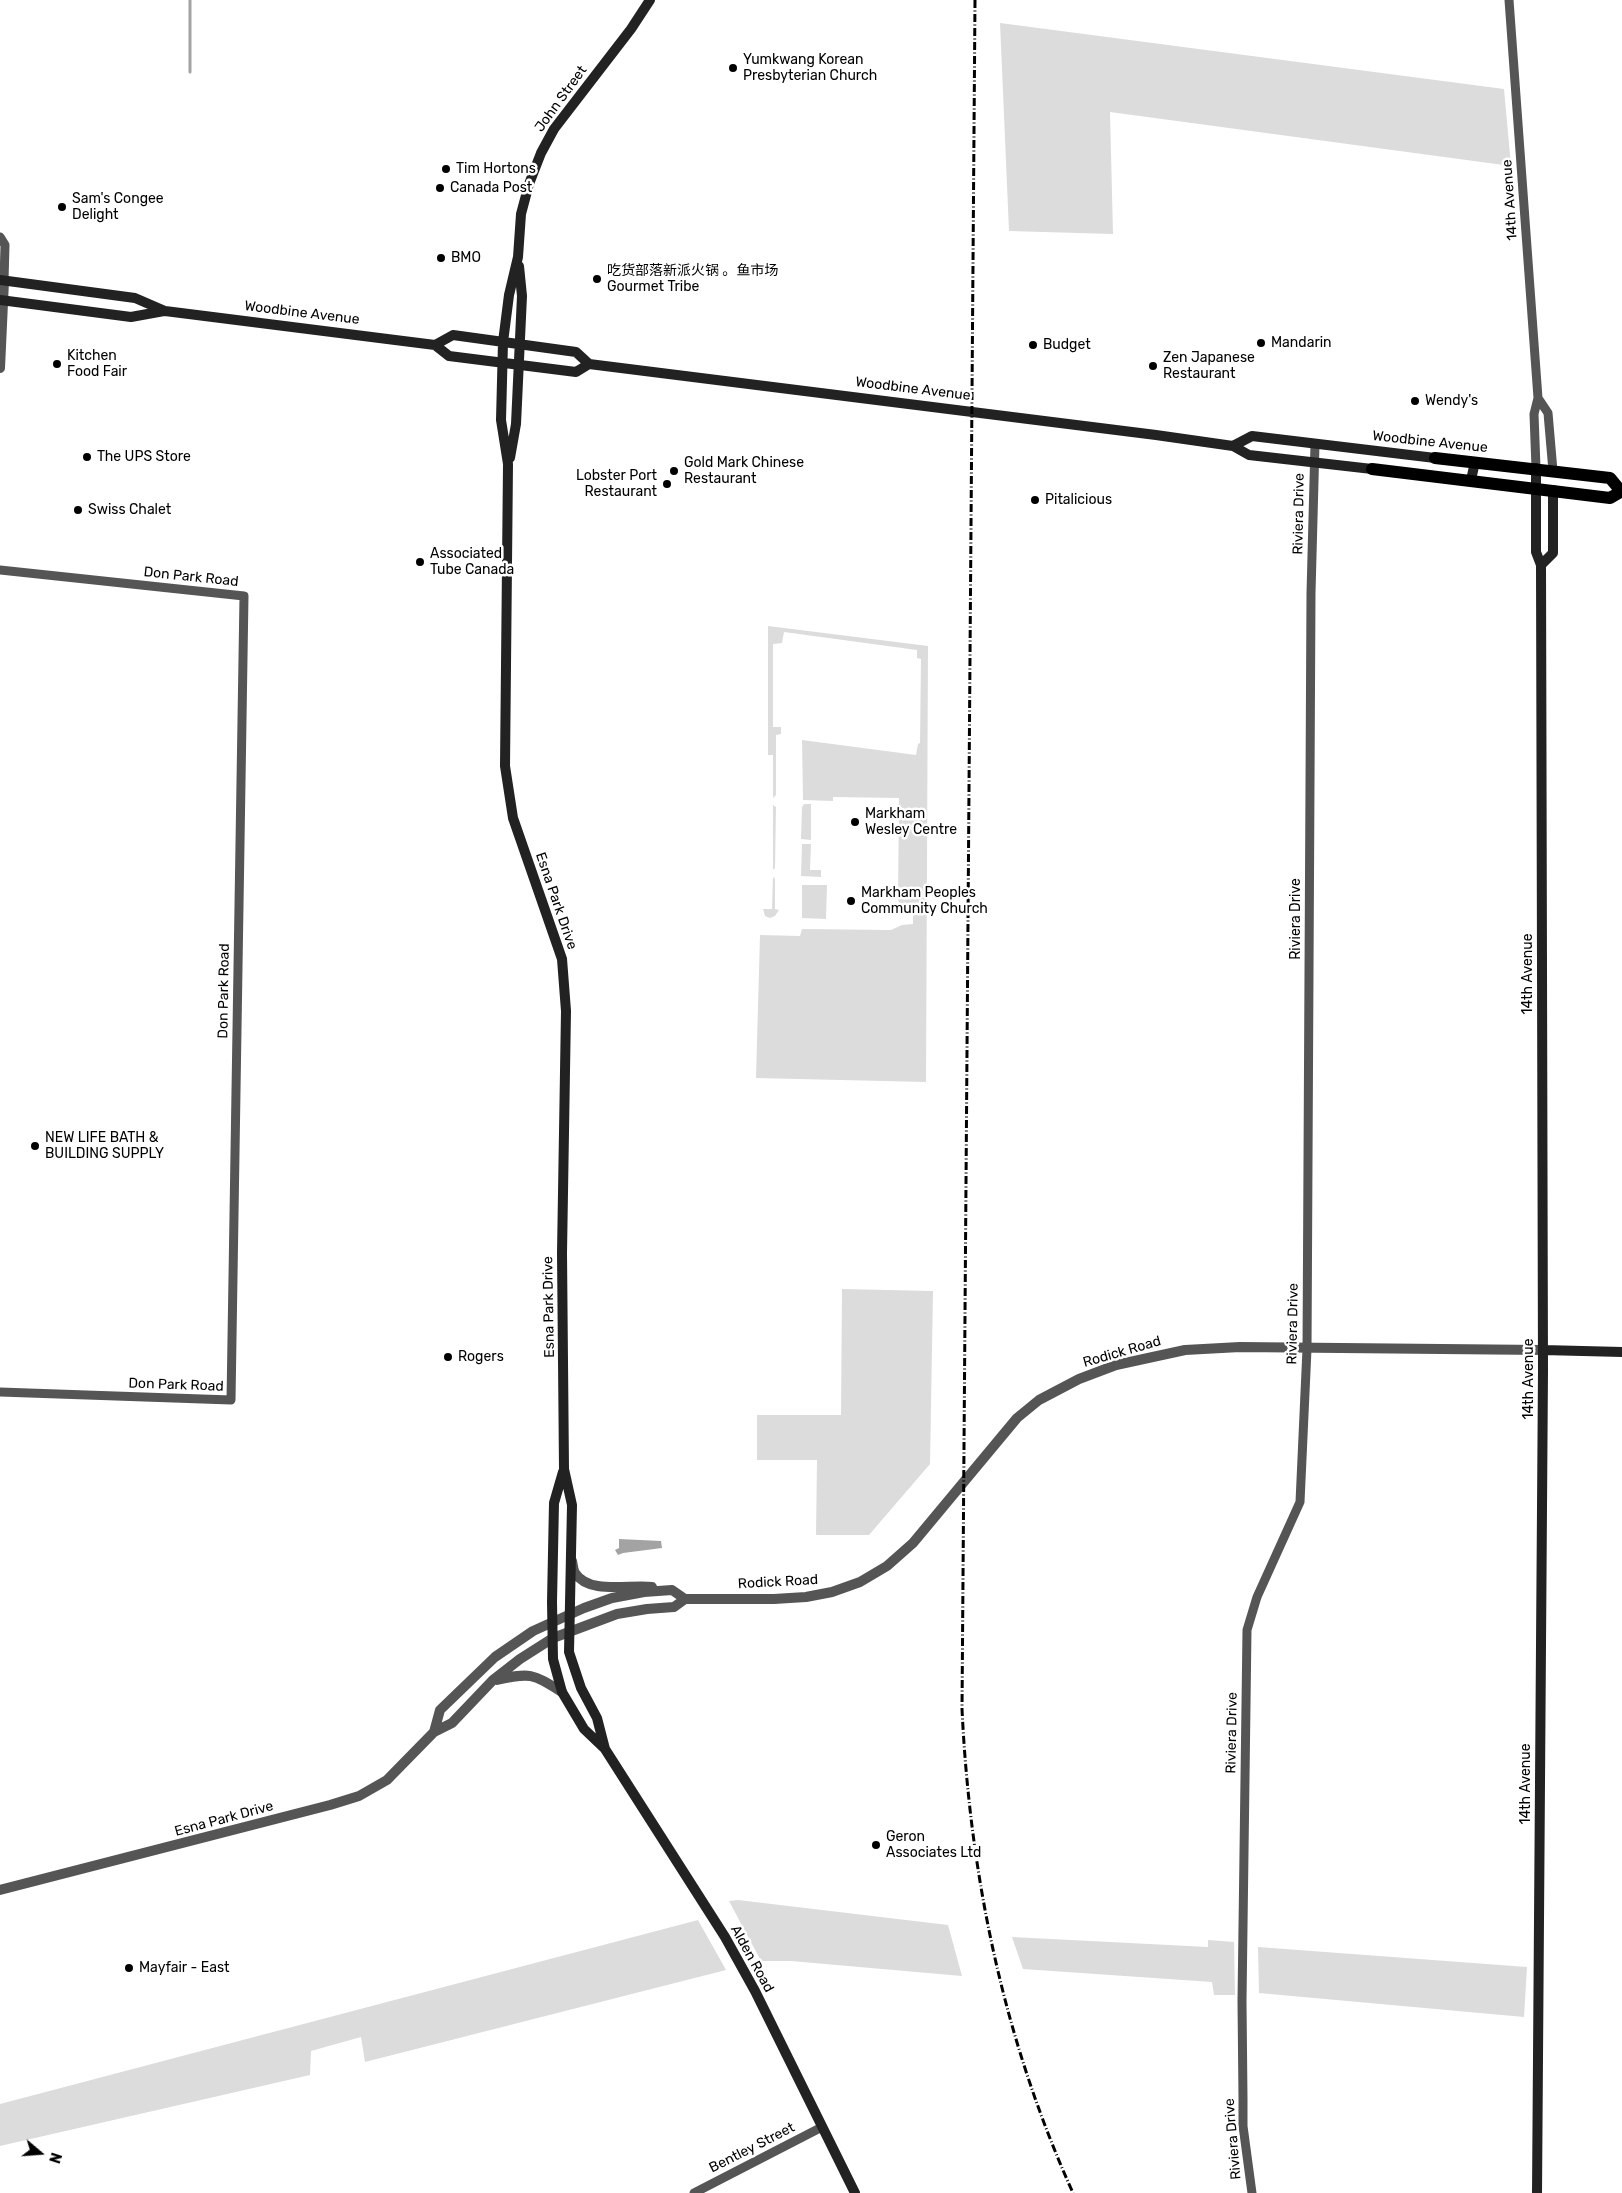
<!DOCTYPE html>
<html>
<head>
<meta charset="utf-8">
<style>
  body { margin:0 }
  #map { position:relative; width:1622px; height:2193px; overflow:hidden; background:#fff; font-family:Rubik,sans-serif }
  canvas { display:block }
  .north { position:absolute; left:15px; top:2128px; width:50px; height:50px; -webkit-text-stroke:4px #fff; paint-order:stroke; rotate:108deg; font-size:14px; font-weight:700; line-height:20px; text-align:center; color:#000 }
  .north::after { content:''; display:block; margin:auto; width:18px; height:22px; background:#000; clip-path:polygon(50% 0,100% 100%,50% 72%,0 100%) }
</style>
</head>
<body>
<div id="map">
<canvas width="1622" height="2193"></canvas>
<div class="north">N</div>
</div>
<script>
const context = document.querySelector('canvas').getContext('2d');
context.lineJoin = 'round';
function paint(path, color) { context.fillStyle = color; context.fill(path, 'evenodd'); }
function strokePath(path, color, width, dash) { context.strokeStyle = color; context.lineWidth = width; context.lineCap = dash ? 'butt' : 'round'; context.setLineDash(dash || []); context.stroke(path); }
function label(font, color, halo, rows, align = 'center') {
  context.font = font + ' Rubik,"Noto Sans SC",sans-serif'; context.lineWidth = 5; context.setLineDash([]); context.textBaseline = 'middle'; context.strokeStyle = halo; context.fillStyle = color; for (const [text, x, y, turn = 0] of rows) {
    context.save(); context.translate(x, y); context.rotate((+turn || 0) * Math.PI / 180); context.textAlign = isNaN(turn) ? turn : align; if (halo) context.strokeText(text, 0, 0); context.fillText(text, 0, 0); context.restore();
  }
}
paint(new Path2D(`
  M 1000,23 L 1504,89 L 1511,166 L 1110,112 L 1113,234 L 1009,231 Z
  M 768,626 L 928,646 L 926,1082 L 756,1078 L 760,935 L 800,936 L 802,929 L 891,930 L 902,925 L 913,924 L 913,913 L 902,911 L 898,900 L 899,798 L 833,797 L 833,801 L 803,800 L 802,740 L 916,755 L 918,744 L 920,743 L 921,659 L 917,658 L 917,650 L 784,632 L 782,643 L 773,644 L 773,727 L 781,727 L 781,734 L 776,735 L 776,795 L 773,798 L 773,755 L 768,755 Z
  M 804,804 L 811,804 L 811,840 L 801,839 L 802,807 Z
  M 773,805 L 776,807 L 775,868 L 773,870 Z
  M 802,844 L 811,844 L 810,870 L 821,870 L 821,877 L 801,876 Z
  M 773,877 L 775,879 L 775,909 L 779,910 L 775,916 L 770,918 L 765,916 L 763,909 L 772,909 Z
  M 802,885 L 827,885 L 826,919 L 802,918 Z
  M 842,1289 L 933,1291 L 930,1464 L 869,1535 L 816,1535 L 817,1460 L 757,1460 L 757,1415 L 841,1415 Z
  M 738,1900 L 948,1925 L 962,1976 L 791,1961 L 761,1961 L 729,1901 Z
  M 698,1920 L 726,1970 L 365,2062 L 361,2037 L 311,2051 L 310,2075 L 0,2146 L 0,2104 Z
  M 1012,1937 L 1208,1947 L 1208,1940 L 1234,1942 L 1235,1995 L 1214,1995 L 1212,1982 L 1023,1969 Z
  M 1258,1947 L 1527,1967 L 1524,2017 L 1259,1993 Z`), '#dcdcdc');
paint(new Path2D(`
  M 619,1539 L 661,1541 L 662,1548 L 623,1553 L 618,1555 L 615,1550 L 619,1548 Z`), '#a3a3a3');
strokePath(new Path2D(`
  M 190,0 L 190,72`), '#a3a3a3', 3);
strokePath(new Path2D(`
  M 1509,0 L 1538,398 L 1534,414 L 1536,468
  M 0,237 L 5,245 L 4,281
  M 1538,398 L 1548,413 L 1553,471
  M 0,570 L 244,596 L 231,1400 L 0,1392
  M 694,2193 L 822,2127
  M 1252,2193 L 1243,2126 L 1243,2099 L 1242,2001 L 1247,1630 L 1257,1597 L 1300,1502 L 1307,1349 L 1311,593 L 1315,444`), '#555', 9);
strokePath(new Path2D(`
  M 0,368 L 4,281
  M 572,1561 C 573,1565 573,1570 575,1573 C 589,1595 630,1584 652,1587
  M 497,1680 C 531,1672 533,1674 562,1692
  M 434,1732 L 440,1710 L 495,1657 L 533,1631 L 584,1608 L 612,1598 L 644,1592 L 672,1590 L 685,1599 L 774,1599 L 806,1597 L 832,1592 L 860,1582 L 887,1566 L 913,1543 L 1017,1418 L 1039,1400 L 1079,1379 L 1116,1365 L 1185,1350 L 1240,1347 L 1543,1350
  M 0,1890 L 330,1805 L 359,1796 L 387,1780 L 434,1732 L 452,1723 L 493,1680 L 520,1659 L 553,1638 L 617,1614 L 647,1609 L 674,1607 L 685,1599`), '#555', 10);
strokePath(new Path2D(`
  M 0,280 L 135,298 L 165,311 L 435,345 L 449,356 L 576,372 L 589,364
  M 0,300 L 131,317 L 164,311
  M 435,345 L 453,335 L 576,352 L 589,364 L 1156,435 L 1233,446 L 1249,455 L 1372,469
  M 1233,446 L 1252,436 L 1435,458
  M 510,458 L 516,424 L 522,296 L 519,266
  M 1536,468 L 1536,552 L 1541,565 L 1543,1370 L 1537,2193
  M 1471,480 L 1475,462
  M 1541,565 L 1553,553 L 1553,490
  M 1543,1350 L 1622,1352
  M 563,1472 L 554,1503 L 552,1602 L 553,1659 L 562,1692 L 584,1729 L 605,1749 L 725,1937 L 755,1991 L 855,2193
  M 605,1749 L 597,1718 L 581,1688 L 569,1652 L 572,1505 L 564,1469 L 562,1253 L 566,1011 L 562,959 L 513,818 L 505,766 L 508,464 L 501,420 L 503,342 L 509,295 L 518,257 L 521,214 L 529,184 L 541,153 L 554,129 L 631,29 L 650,0`), '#222', 10);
strokePath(new Path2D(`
  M 1435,458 L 1610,478 L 1621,491
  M 1372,469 L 1610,498 L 1622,491`), '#000', 12);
strokePath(new Path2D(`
  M 975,0 L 962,1709 C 970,1877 1004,2040 1073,2193`), '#000', 3, [8, 2.5, 1, 2.5]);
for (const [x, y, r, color] of [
  [733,68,5,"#000"],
  [446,169,5,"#000"],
  [440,188,5,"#000"],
  [62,207,5,"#000"],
  [441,258,5,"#000"],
  [597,279,5,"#000"],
  [1261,343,5,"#000"],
  [1033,345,5,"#000"],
  [57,364,5,"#000"],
  [1153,366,5,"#000"],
  [1415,401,5,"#000"],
  [87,457,5,"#000"],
  [674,471,5,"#000"],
  [667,484,5,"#000"],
  [1035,500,5,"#000"],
  [78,510,5,"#000"],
  [420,562,5,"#000"],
  [855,822,5,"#000"],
  [851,901,5,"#000"],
  [35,1146,5,"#000"],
  [448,1357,5,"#000"],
  [876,1845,5,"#000"],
  [129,1968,5,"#000"]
]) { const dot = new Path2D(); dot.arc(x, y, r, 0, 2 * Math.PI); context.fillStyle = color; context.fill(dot); strokePath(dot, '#fff', 2); }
label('14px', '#000', '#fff', [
  ["Yumkwang Korean",743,60],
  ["Presbyterian Church",743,76],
  ["Tim Hortons",456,169],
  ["Canada Post",450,188],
  ["Sam's Congee",72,199],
  ["Delight",72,215],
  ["BMO",451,258],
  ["吃货部落新派火锅 。鱼市场",607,271],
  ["Gourmet Tribe",607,287],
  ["Mandarin",1271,343],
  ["Budget",1043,345],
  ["Kitchen",67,356],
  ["Food Fair",67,372],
  ["Zen Japanese",1163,358],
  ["Restaurant",1163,374],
  ["Wendy's",1425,401],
  ["The UPS Store",97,457],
  ["Gold Mark Chinese",684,463],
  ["Restaurant",684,479],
  ["Lobster Port",657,476,"right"],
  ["Restaurant",657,492,"right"],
  ["Pitalicious",1045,500],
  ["Swiss Chalet",88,510],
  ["Associated",430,554],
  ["Tube Canada",430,570],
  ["Markham",865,814],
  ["Wesley Centre",865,830],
  ["Markham Peoples",861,893],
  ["Community Church",861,909],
  ["NEW LIFE BATH &",45,1138],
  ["BUILDING SUPPLY",45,1154],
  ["Rogers",458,1357],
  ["Geron",886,1837],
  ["Associates Ltd",886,1853],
  ["Mayfair - East",139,1968]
], 'left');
label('14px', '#000', '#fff', [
  ["John Street",561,99,-54],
  ["14th Avenue",1510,200,-94],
  ["Woodbine Avenue",302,313,7],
  ["Woodbine Avenue",913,389,7],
  ["Woodbine Avenue",1430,442,6],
  ["Riviera Drive",1299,514,-89],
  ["Don Park Road",191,577,6],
  ["Esna Park Drive",556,901,71],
  ["Riviera Drive",1296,919,-90],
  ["14th Avenue",1528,974,-90],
  ["Don Park Road",224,991,-89],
  ["Esna Park Drive",549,1307,-91],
  ["Riviera Drive",1293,1324,-89],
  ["Rodick Road",1122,1352,-16],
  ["14th Avenue",1529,1379,-90],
  ["Don Park Road",176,1385,2],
  ["Rodick Road",778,1582,-3],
  ["Riviera Drive",1232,1733,-89],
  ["14th Avenue",1526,1784,-90],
  ["Esna Park Drive",224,1819,-15],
  ["Alden Road",752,1959,61],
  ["Riviera Drive",1233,2139,-95],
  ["Bentley Street",752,2148,-27]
]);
</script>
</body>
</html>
